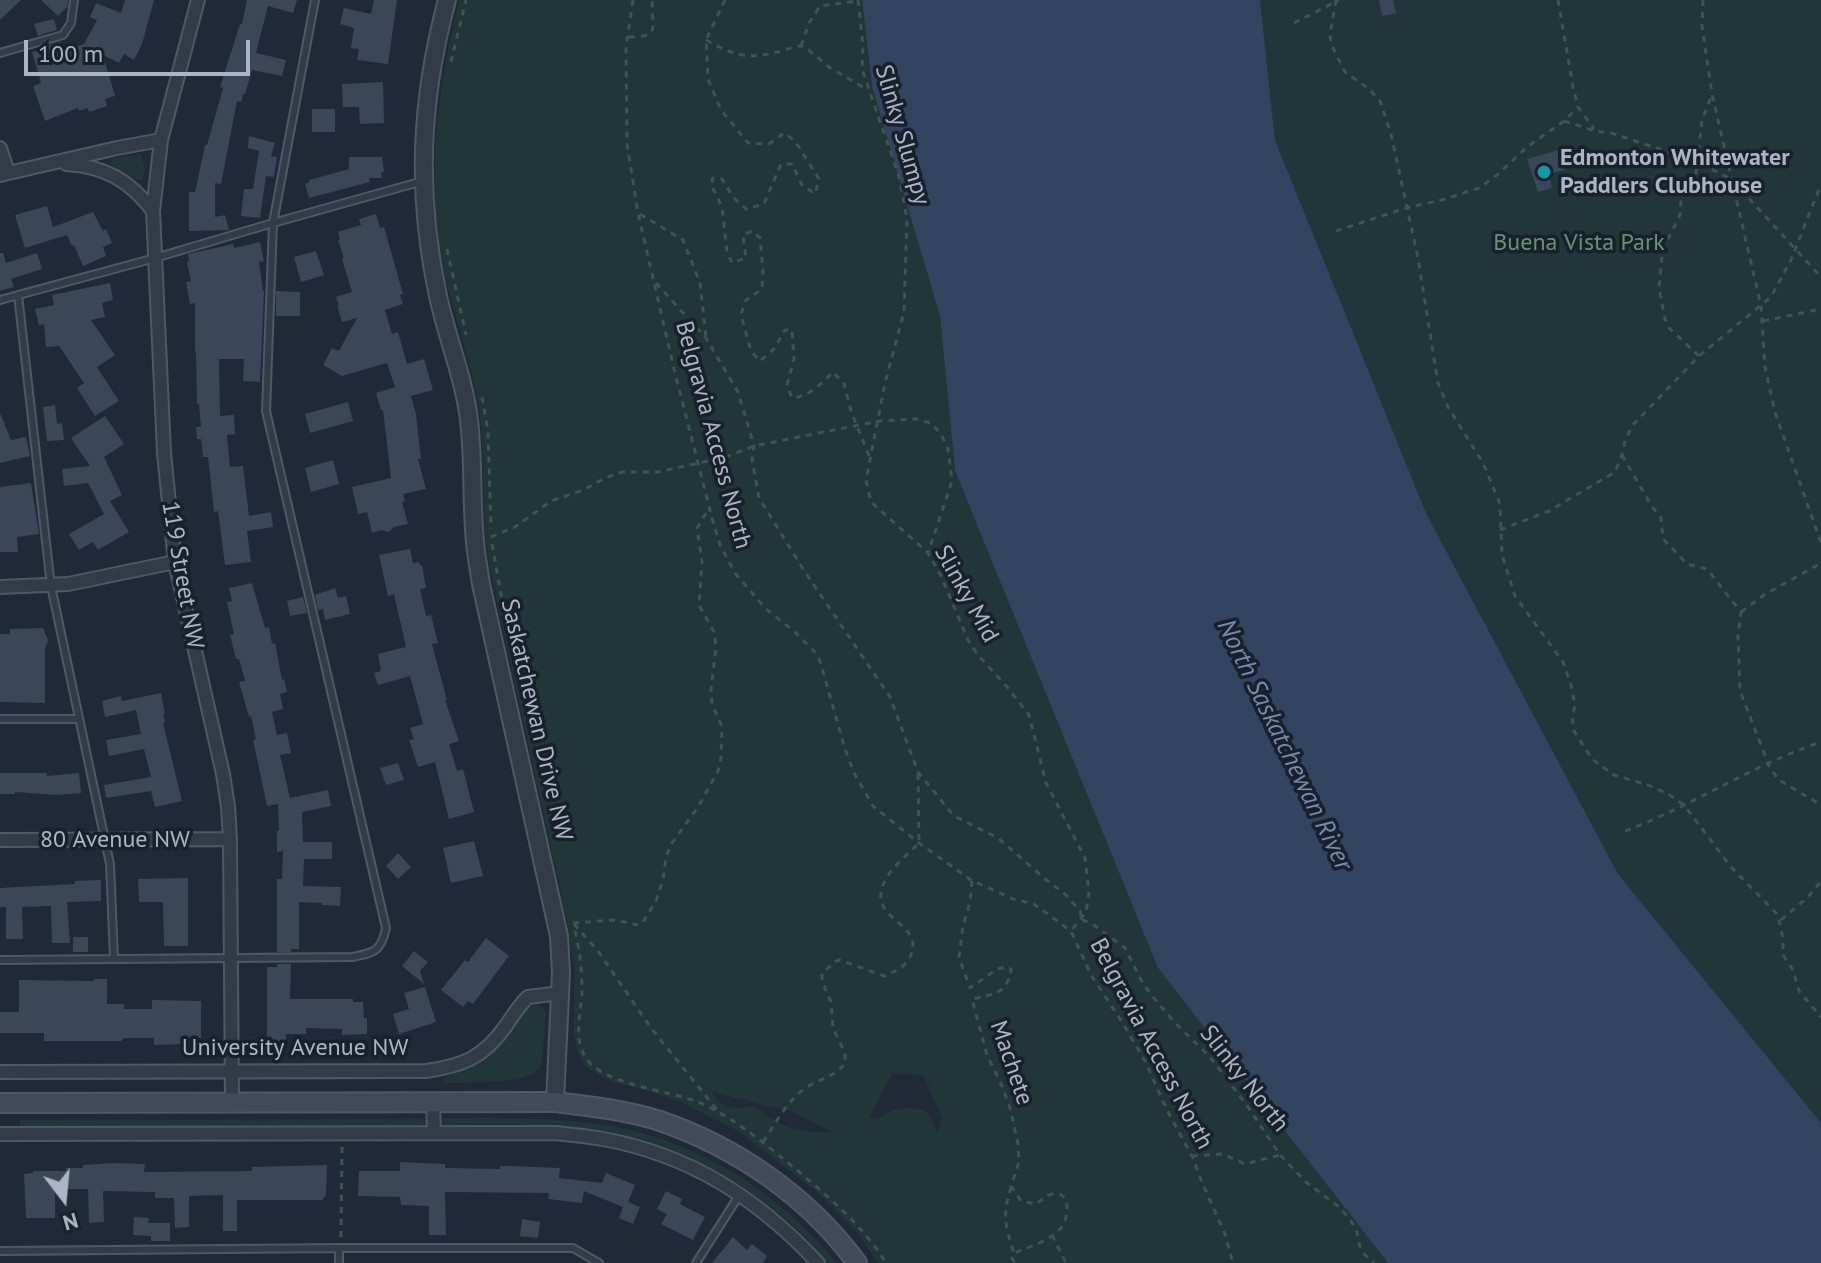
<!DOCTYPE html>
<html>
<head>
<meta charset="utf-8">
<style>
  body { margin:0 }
  #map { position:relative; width:1821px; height:1263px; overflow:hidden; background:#1f2938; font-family:"PT Sans",sans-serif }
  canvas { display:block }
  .north { position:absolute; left:24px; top:1159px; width:80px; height:80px; -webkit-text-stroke:6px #18202c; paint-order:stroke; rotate:164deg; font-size:22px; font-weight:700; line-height:32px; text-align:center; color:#acb5c5 }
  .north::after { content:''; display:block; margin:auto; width:28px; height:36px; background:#acb5c5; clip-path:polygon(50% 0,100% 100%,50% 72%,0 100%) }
  .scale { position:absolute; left:24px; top:40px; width:226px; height:36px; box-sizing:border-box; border:4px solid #acb5c5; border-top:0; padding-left:10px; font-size:24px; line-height:28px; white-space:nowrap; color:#acb5c5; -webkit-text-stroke:6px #18202c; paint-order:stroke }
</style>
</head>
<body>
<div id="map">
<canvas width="1821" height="1263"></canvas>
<div class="north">N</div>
<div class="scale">100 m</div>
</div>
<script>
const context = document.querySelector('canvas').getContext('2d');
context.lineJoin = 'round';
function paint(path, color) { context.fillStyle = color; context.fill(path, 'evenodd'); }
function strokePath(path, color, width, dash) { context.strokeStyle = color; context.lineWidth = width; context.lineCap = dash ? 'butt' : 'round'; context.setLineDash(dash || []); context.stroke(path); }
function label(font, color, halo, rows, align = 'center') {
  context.font = font + ' "PT Sans",sans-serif'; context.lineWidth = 7; context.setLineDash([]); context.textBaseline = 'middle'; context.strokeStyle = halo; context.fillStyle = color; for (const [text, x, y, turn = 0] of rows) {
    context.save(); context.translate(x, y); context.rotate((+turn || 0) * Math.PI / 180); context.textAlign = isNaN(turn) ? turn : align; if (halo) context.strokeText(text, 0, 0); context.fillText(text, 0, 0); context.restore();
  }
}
paint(new Path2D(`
  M 459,0 L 862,0 L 872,87 L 940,316 L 955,471 L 1158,968 L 1388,1263 L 878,1263 L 856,1231 L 817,1192 L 740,1132 L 685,1104 L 654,1093 L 609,1081 L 586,1067 L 577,1051 L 574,1034 L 574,969 L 568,925 L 487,555 C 481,506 486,458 479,409 C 471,361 453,314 443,266 C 426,174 437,91 459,0 ZM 892,1074 L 923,1075 L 942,1118 L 937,1134 L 932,1120 L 924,1110 C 903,1106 892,1108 875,1120 L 870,1117 ZM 712,1092 L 793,1112 L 833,1132 C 797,1133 782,1128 754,1106 C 734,1109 723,1110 712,1092 Z
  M 1260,0 L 1821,0 L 1821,1125 L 1618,874 L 1426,513 L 1275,140 Z
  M 141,154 C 143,164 149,171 140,181 L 110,165 L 112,158 Z
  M 536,1004 L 544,1008 L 546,1015 L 542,1063 C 538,1070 535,1074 528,1076 C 509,1083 467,1083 446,1083 L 444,1082 L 443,1079 C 458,1069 474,1070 490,1056 C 505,1043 517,1009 536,1004 Z
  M 442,1118 C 497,1118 552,1117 606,1125 C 695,1139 781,1193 836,1263 L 828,1263 C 767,1188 674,1138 577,1128 C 533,1123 488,1125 444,1125 L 441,1121 Z
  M 424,1119 L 425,1123 L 423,1125 L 20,1127 L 20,1120 Z`), '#213639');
paint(new Path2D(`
  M 862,0 L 1260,0 L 1275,140 L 1426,513 L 1618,874 L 1821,1123 L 1821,1263 L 1388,1263 L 1158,968 L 955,471 L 940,316 L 872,87 Z`), '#314460');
paint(new Path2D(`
  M 0,0 L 21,0 L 0,20 Z
  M 41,0 L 68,0 L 67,7 L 58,16 Z
  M 125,0 L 154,0 L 142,44 L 134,60 L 124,54 L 119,63 L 103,55 L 115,96 L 105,99 L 107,106 L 89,112 L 88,108 L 79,111 L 78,108 L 45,121 L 33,86 L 41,83 L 32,52 L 42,50 L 41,47 L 60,42 L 63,51 L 84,44 L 97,20 L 90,17 L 96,3 L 121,13 Z
  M 247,0 L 297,0 L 293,13 L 268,6 L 256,53 L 286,60 L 282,76 L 252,70 L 245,94 L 243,94 L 241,102 L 237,101 L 221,184 L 215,183 L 215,217 L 225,215 L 229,230 L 189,231 L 189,192 L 195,192 L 205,145 L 207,145 L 223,88 L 220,87 L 240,24 L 242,24 Z
  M 374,0 L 397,0 L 388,64 L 357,60 L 359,49 L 351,48 L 354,28 L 340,24 L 344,8 L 371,14 Z
  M 1379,0 L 1393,0 L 1396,13 L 1382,16 Z
  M 54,19 L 57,30 L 38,36 L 34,24 Z
  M 383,82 L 384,123 L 360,124 L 359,107 L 343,107 L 342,84 Z
  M 312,109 L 335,109 L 335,132 L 312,132 Z
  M 249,136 L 275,143 L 271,156 L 277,157 L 274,177 L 266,176 L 260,218 L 241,216 L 244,189 L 253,189 L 259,151 L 248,148 Z
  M 1559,150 L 1565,170 L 1549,174 L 1552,188 L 1538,192 L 1527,159 Z
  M 349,157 L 382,157 L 384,172 L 381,172 L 382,178 L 369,178 L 370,182 L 309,198 L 305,184 L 310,182 L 309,180 L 349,169 Z
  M 47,206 L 53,227 L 93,212 L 103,231 L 106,229 L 112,243 L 103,247 L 106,256 L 83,266 L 74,245 L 72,246 L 67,235 L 25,248 L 15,215 Z
  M 376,214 L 380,228 L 384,227 L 403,294 L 400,295 L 403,304 L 385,310 L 392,334 L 398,332 L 407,364 L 424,359 L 433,390 L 411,396 L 416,414 L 421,459 L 418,459 L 426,489 L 403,494 L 405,501 L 402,502 L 408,524 L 394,527 L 389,532 L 381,530 L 372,533 L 367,512 L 358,514 L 352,487 L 391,478 L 383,410 L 381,410 L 376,393 L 395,387 L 387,363 L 342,376 L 323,365 L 332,348 L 339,351 L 357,318 L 342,322 L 337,305 L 339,305 L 336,297 L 352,292 L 342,259 L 344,258 L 338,240 L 340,239 L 338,232 L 361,225 L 359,219 Z
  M 260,242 L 264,261 L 259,262 L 263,291 L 264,291 L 260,382 L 243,381 L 244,359 L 219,359 L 220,416 L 234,415 L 235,434 L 227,435 L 230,467 L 243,466 L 249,516 L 271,512 L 273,527 L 247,531 L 251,562 L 225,565 L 218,511 L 214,512 L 208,457 L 203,457 L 201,439 L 197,439 L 196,427 L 201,427 L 199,404 L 197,404 L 196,351 L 195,351 L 195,303 L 190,304 L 186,282 L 191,281 L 187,262 L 189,261 L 188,254 L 233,244 L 234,248 Z
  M 316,251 L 324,275 L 301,282 L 294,257 Z
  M 0,253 L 3,253 L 6,263 L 37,253 L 42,269 L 11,279 L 14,287 L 0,291 Z
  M 110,283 L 113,300 L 102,303 L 105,317 L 91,320 L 115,355 L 97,367 L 119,401 L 95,416 L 77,388 L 84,383 L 59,346 L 46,347 L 44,324 L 39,326 L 35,309 L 54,305 L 52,295 Z
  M 276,291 L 300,292 L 300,316 L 276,316 Z
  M 348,402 L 353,421 L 310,433 L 305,414 Z
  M 55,405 L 57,424 L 62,423 L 64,440 L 47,441 L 43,407 Z
  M 0,413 L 11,440 L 26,437 L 30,456 L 0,463 Z
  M 105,416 L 124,444 L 104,457 L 122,495 L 110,501 L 129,532 L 98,550 L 93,542 L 79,550 L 69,534 L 104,514 L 88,483 L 64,486 L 62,469 L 90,466 L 71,438 Z
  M 333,460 L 339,484 L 311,492 L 305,468 Z
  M 31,483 L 39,534 L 17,537 L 18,552 L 0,552 L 0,487 Z
  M 410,549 L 413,563 L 419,562 L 420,566 L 422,565 L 426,588 L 420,589 L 426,616 L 431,615 L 438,643 L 432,644 L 447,700 L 445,700 L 459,741 L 449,744 L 457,771 L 463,769 L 474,812 L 449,819 L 435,762 L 418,767 L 409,740 L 414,739 L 410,728 L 423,724 L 410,676 L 378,685 L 374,673 L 381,671 L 378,654 L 406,647 L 394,594 L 388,596 L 379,555 Z
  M 252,583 L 265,628 L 269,627 L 272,644 L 275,643 L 282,680 L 284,679 L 287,692 L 280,694 L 283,709 L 272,712 L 277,735 L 287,733 L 291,753 L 280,755 L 290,798 L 328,790 L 331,806 L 302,812 L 303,842 L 332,842 L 332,859 L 304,859 L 303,886 L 341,887 L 340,906 L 322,905 L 322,903 L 299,902 L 299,949 L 291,949 L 291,952 L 277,952 L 277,879 L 282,879 L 283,851 L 277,852 L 277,831 L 279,831 L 278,804 L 267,806 L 253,740 L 256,739 L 251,716 L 249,717 L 239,682 L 245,681 L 239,659 L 236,659 L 230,635 L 234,634 L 227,602 L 232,601 L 229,588 Z
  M 335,588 L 338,598 L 346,596 L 350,614 L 325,620 L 323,609 L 318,610 L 315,595 Z
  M 303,597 L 307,613 L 290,616 L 287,601 Z
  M 43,628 L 48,640 L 45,649 L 45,703 L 0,702 L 0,634 L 10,634 L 10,629 Z
  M 161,693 L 165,714 L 163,714 L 165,722 L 163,723 L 182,801 L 155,807 L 151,791 L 106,798 L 104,785 L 151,777 L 144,749 L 109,756 L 106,740 L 141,734 L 136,710 L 105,717 L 102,701 L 121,696 L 122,701 Z
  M 398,763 L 404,780 L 386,785 L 380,768 Z
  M 0,773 L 47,773 L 47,776 L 79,773 L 81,793 L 58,795 L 15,792 L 15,794 L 0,794 Z
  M 474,841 L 483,876 L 451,883 L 443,848 Z
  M 398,853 L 411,867 L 398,879 L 386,866 Z
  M 188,878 L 188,946 L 164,946 L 163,902 L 139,902 L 138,879 Z
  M 101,880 L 101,901 L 67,902 L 70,943 L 52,943 L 51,906 L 22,907 L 23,939 L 6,939 L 6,907 L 0,907 L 0,888 L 75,884 L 75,881 Z
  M 73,937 L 88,937 L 88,952 L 73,952 Z
  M 486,938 L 509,956 L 473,1004 L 468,1001 L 463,1007 L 441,990 L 465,960 L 468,962 Z
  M 414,951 L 428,962 L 420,971 L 424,984 L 402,966 Z
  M 277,964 L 291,964 L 290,999 L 353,999 L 353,1002 L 363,1002 L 364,1018 L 367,1018 L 367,1034 L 342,1035 L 342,1029 L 306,1028 L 306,1034 L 286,1034 L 286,1043 L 267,1043 L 267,967 L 277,967 Z
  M 94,979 L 107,979 L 107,1004 L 124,1004 L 124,1009 L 152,1009 L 152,1000 L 201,1001 L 201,1038 L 186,1038 L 186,1044 L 154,1045 L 154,1038 L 124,1038 L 121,1041 L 44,1041 L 44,1033 L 0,1033 L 0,1012 L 19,1012 L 19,980 L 94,981 Z
  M 425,987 L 436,1022 L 399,1034 L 393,1014 L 409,1009 L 404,993 Z
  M 400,1162 L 445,1164 L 445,1168 L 500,1169 L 500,1166 L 510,1166 L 560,1168 L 559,1178 L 602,1183 L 606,1173 L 635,1185 L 628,1202 L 640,1207 L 633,1224 L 619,1218 L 623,1207 L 584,1191 L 582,1203 L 548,1199 L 549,1193 L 445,1192 L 446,1235 L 429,1235 L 429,1206 L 401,1205 L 400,1197 L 358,1196 L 359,1171 L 400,1171 Z
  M 113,1163 L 145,1164 L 144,1172 L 252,1171 L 252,1167 L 327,1165 L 326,1195 L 322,1200 L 237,1200 L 237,1231 L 223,1231 L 223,1195 L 189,1196 L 189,1227 L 175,1228 L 174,1198 L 155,1198 L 155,1192 L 103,1191 L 104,1222 L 89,1223 L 88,1189 L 55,1189 L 55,1218 L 26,1218 L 24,1174 L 33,1173 L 33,1171 L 66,1171 L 66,1168 L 83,1168 L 83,1165 Z
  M 666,1191 L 682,1199 L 680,1204 L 705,1217 L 693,1240 L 661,1224 L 667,1214 L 657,1209 Z
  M 134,1217 L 149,1218 L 148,1223 L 170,1223 L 170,1241 L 151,1241 L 151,1236 L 133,1235 Z
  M 522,1219 L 540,1222 L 538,1238 L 520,1236 Z
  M 733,1237 L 747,1250 L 752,1244 L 767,1256 L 763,1263 L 712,1263 Z`), '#3a4758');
const service = new Path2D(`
  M 0,53 L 63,35 L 71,23 L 74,0
  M 18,295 L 51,586 L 110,864 L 114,959
  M 0,300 L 155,258 L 273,223 L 423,181
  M 0,719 L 78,719
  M 0,960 L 352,957 C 374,953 381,952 386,928 L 266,411 L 273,223 L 315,0
  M 339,1248 L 339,1263
  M 0,1251 L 339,1248 L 573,1248 L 599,1263
  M 696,1263 L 740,1194`);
const minor = new Path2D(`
  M 198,0 L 161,140 L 153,211 L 164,453 L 175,562 L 223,774 L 228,807 L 230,839 L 232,1104
  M 0,148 L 8,173
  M 66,164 C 105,166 130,181 153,211
  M 0,175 L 117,148 L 161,140
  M 0,587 L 68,584 L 175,562
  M 0,840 L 230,839
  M 0,1072 L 426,1071 C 462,1066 483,1058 505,1027 C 512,1017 519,1005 528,997 L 560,993
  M 433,1102 L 434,1133
  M 0,1134 L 555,1133 C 571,1135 587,1136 603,1139 C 691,1155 758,1199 818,1263`);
const tertiary = new Path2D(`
  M 447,0 C 420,101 416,193 438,296 C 447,338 464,378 469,420 C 474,461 471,502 475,542 C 476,556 479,570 481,584 L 559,936 L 561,973 L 555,1102`);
const secondary = new Path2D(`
  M 0,1103 L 555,1102 C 589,1106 624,1110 657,1120 C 735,1146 808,1196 857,1263`);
strokePath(service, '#505866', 10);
strokePath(minor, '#505866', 16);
strokePath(tertiary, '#505866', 20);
strokePath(secondary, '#505866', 22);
strokePath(new Path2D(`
  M 633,0 L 626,47 L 627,144 L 638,213 L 674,369 L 712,518 L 720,545 L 735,573 L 766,609 L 796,633 L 814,651 L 820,661 L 845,749 L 854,773 L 873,806 L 919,843 L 971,880 L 1013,899 L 1034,904 L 1071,931 L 1091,975 L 1122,1022 L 1145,1061 L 1167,1110 L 1193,1158 L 1201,1180 L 1225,1234 L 1233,1263
  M 725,0 L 706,40 L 708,79 L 721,110 L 748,143 L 769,144 L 784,133 L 795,141 L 819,179 L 815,194 L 802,185 L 792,164 L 781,164 L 764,204 L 746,209 L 733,197 L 722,179 L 713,178 L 711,185 L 722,207 L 727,252 L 732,263 L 746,258 L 743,235 L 752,231 L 760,238 L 763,270 L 762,289 L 745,301 L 741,315 L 751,351 L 760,361 L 774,349 L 785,330 L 792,330 L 794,359 L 787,385 L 792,398 C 810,396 821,384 833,372 L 844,384 L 851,411 L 871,461
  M 858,0 L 863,46 L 862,69 L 899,177 L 907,218 L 904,312 L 885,383 L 866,480 L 871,502 L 928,553 L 941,576 L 968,640 L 978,655 L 1008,688 L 1029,715 L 1046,783 L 1085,858 L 1089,892 L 1086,912 L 1071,931
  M 1336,0 L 1330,34 L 1331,44 L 1345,72 L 1369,89 L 1380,101 L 1391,134 L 1418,258 L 1438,383 L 1448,407 L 1483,463 L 1500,504 L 1502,555 L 1515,596 L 1563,662 L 1571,685 L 1575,706 L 1572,717 L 1574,731 L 1592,759 L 1614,775 L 1648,785 L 1668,794 L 1684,805 L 1731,867 L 1778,915 L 1783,939 L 1783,955 L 1793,970 L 1799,991 L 1821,1017
  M 1558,0 L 1573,87 L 1578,107 L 1594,129
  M 1703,0 L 1702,26 L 1712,94 L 1761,306 L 1765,367 L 1775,412 L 1821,543
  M 1294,23 L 1339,0
  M 629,37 C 666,38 648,20 653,0
  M 706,40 C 744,62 758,58 798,46 L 804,46 L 830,68 L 868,90
  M 801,46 L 809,23 L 820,6 L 858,1
  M 451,62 L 466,0
  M 1564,121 L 1595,131 L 1611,133 L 1675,154 L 1697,162 L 1731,179 L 1821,277
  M 640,214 L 683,240 L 700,283 L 706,338
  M 1336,231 L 1406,208 L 1442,200 L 1479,188 L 1497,175 L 1527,147 L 1564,121 L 1578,107
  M 447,249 L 466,335
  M 656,283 L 706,338 L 738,392 L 754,446 L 752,460 L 759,498 L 805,572 L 890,697 L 918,772 L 954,816 L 998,838 L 1044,878 L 1066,895 L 1080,911 L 1082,919
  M 1763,321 L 1821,309
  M 1699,356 L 1670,329 L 1665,319 L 1659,288 L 1662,256 L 1668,239 L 1680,215 L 1681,199 L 1684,190 L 1696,173 L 1702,120 L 1711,97
  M 482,397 L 488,431 L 491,529
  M 1622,455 L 1651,505 L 1661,518 L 1663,539 L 1687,564 L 1707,569 L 1741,612 L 1738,635 L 1740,691 L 1770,768 L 1779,780 L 1821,805
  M 1500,530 L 1549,511 L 1615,472 L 1622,455 L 1625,441 L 1632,426 L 1699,356 L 1771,297 L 1791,260 L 1821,184
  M 491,537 L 515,527 L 551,501 L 583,490 L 605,478 L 623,472 L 658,472 L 726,457 L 754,446 L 879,421 L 916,419 L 931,423 L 941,434 L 948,449 L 952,481 L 928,553
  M 492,544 L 501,594 L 524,697
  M 1741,612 L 1764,595 L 1821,563
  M 1625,831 C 1692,806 1753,765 1821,742
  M 972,881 L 970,902 L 963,926 L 959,957 L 970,988 L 997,969 L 1006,967 L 1011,969 L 1011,971 C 1006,995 993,994 972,999 L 987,1055 L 1002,1086 L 1010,1108 L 1018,1144 L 1019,1162 L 1011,1186 L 1021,1201 L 1036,1204 C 1041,1201 1046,1195 1052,1194 C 1072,1190 1069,1218 1061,1228 C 1049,1241 1030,1247 1014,1253 L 1012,1258 L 1015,1263
  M 1082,920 L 1091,923 L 1125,948 L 1143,984 L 1153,997 L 1175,1023 L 1210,1057 L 1248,1107 L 1280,1155 L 1306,1182 L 1339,1207 L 1350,1219 L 1357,1232 L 1360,1247 L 1364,1254 L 1374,1263
  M 1781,920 L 1808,897 L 1821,881
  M 573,923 L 614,920 L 639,925 L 643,922 L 656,901 L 663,880 L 666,857 L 672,843 L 698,807 L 718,771 L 721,758 L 722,727 L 712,704 L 711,690 L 716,647 L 714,632 L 699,605 L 702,562 L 697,528 L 709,508
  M 574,924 L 598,951 L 651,1028 L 718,1111
  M 575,931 C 580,951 582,972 582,992 C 581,1014 573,1038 586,1058 C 604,1086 672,1090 703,1104 C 738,1121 768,1146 798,1171 C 831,1199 863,1226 886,1263
  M 763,1142 C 776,1123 787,1100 807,1087 C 821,1078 835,1077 845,1063 L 845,1053 L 833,1028 L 831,1002 L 822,981 L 822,974 L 834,962 L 840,960 L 884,976 C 896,971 908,966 912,952 C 919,927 885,921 881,900 C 878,877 905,857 919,843 L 918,772
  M 1192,1156 L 1223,1154 L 1245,1164 L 1280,1155
  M 1011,1187 C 1002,1215 1005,1225 1014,1253
  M 1052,1235 L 1066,1263
  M 341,1237 L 342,1144`), '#3e5356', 3, [6, 6]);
strokePath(service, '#323b48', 6);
strokePath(minor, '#323b48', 12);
strokePath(tertiary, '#323b48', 16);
strokePath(secondary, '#404a5b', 18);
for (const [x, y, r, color] of [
  [1544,172,8,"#0f9aa8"]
]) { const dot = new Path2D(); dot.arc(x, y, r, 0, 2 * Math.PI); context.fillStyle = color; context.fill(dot); strokePath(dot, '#18202c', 3); }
label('24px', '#acb5c5', '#18202c', [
  ["Slinky Slumpy",902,135,74],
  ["Belgravia Access North",713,435,75],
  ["119 Street NW",182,575,80],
  ["Slinky Mid",966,594,61],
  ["Saskatchewan Drive NW",536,720,77],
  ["80 Avenue NW",115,840],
  ["Belgravia Access North",1151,1044,62],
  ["University Avenue NW",295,1048],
  ["Machete",1011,1063,71],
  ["Slinky North",1244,1079,52]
]);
label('bold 24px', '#acb5c5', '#18202c', [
  ["Edmonton Whitewater",1560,158],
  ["Paddlers Clubhouse",1560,186]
], 'left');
label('24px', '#639670', '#18202c', [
  ["Buena Vista Park",1579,243]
]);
label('italic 26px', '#738caf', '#18202c', [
  ["North Saskatchewan River",1284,745,64]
]);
</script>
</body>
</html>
